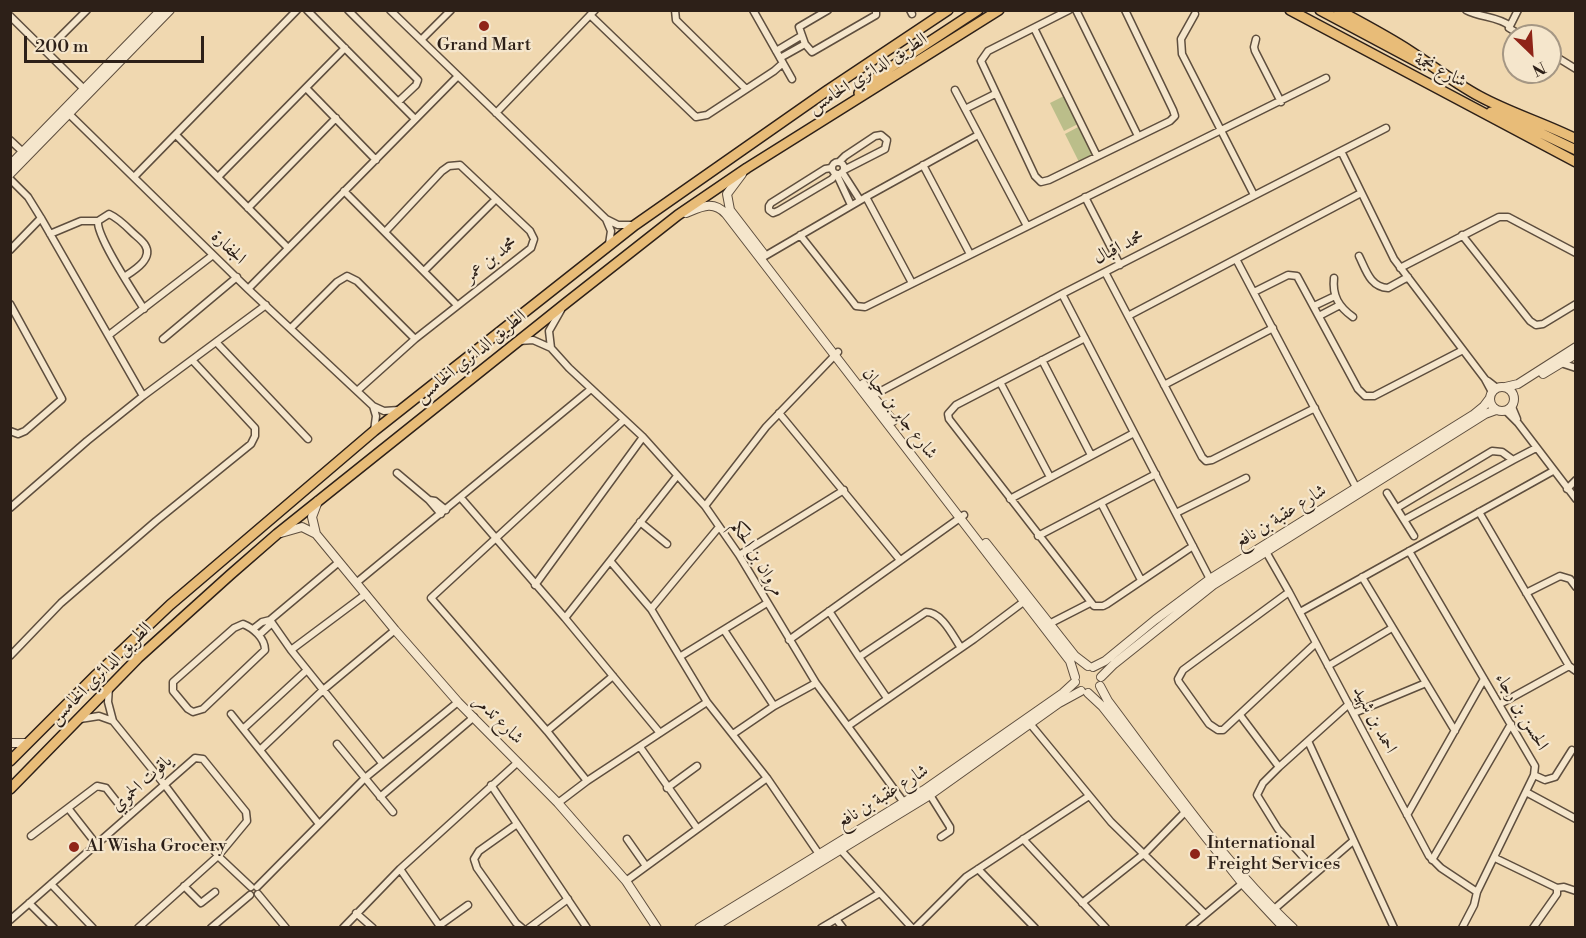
<!DOCTYPE html>
<html>
<head>
<meta charset="utf-8">
<style>
  body { margin:0 }
  #map { position:relative; width:1586px; height:938px; overflow:hidden; background:#f0d8b0; font-family:"Libre Bodoni",serif }
  canvas { display:block }
  .frame { position:absolute; inset:0; border:12px solid #2d2018; pointer-events:none }
  .north { position:absolute; left:1502px; top:24px; width:60px; height:60px; box-sizing:border-box; background:#f5e6cc; border:2px solid #a59784; border-radius:50%; rotate:155deg; font-size:16px; font-weight:700; line-height:24px; text-align:center; color:#2d2018 }
  .north::after { content:''; display:block; margin:auto; width:21px; height:27px; background:#8f2418; clip-path:polygon(50% 0,100% 100%,50% 72%,0 100%) }
  .scale { position:absolute; left:24px; top:36px; width:180px; height:27px; box-sizing:border-box; border:3px solid #2d2018; border-top:0; padding-left:8px; font-size:18px; line-height:21px; white-space:nowrap; color:#2d2018; -webkit-text-stroke:4px #f5e6cc; paint-order:stroke }
</style>
</head>
<body>
<div id="map">
<canvas width="1586" height="938"></canvas>
<div class="frame"></div>
<div class="north">N</div>
<div class="scale">200 m</div>
</div>
<script>
const context = document.querySelector('canvas').getContext('2d');
context.lineJoin = 'round';
function paint(path, color) { context.fillStyle = color; context.fill(path, 'evenodd'); }
function strokePath(path, color, width, dash) { context.strokeStyle = color; context.lineWidth = width; context.lineCap = dash ? 'butt' : 'round'; context.setLineDash(dash || []); context.stroke(path); }
function label(font, color, halo, rows, align = 'center') {
  context.font = font + ' "Libre Bodoni",Amiri,serif'; context.lineWidth = 4.5; context.setLineDash([]); context.textBaseline = 'middle'; context.strokeStyle = halo; context.fillStyle = color; for (const [text, x, y, turn = 0] of rows) {
    context.save(); context.translate(x, y); context.rotate((+turn || 0) * Math.PI / 180); context.textAlign = isNaN(turn) ? turn : align; if (halo) context.strokeText(text, 0, 0); context.fillText(text, 0, 0); context.restore();
  }
}
paint(new Path2D(`
  M 1066,95 L 1080,123 L 1064,131 L 1050,103 Z
  M 1080,126 L 1094,155 L 1079,162 L 1065,134 Z`), '#bbbe8a');
const minor = new Path2D(`
  M 307,10 L 415,119
  M 348,10 L 418,80 L 416,85 L 398,102
  M 390,10 L 606,219 L 611,231 L 609,244
  M 675,10 L 676,20 L 746,89
  M 753,10 L 792,79
  M 828,10 L 799,27 L 805,44 L 812,52 L 876,15 L 876,10
  M 910,10 L 912,14
  M 1069,10 L 988,51 L 981,61 L 1035,176 L 1041,182 L 1049,180 L 1170,121 L 1175,116 L 1173,110 L 1125,10
  M 1076,10 L 1138,136
  M 1466,10 C 1481,18 1497,16 1510,26
  M 1518,10 L 1509,28 L 1522,36
  M 1195,14 L 1181,39 L 1182,54 L 1254,195
  M 590,15 L 696,117 L 707,115 L 774,71 L 783,63
  M 10,16 L 86,91
  M 1034,28 L 1097,156
  M 1256,39 L 1254,47 L 1255,51 L 1281,102
  M 421,40 L 451,10
  M 46,51 L 87,10
  M 776,51 L 801,36
  M 1550,53 L 1576,69
  M 780,58 L 805,44
  M 306,88 L 376,160
  M 955,90 L 1027,226
  M 965,109 L 995,94
  M 67,112 L 248,289 L 373,406 L 384,411 L 399,410
  M 496,113 L 595,10
  M 176,135 L 288,248
  M 10,140 L 25,154
  M 1341,151 L 1394,259 L 1485,379 L 1492,392
  M832 168a6 6 0 1 1 12 0a6 6 0 1 1-12 0Z
  M 839,162 L 845,156 L 875,136 L 881,135 L 887,140 L 885,149 L 844,170
  M 923,165 L 970,254
  M 831,168 L 825,169 L 771,203 L 769,206 L 769,210 L 773,213 L 778,211 L 832,179 L 836,174
  M 842,172 L 860,200
  M 837,175 L 851,205
  M 134,177 L 297,10
  M 218,177 L 345,48
  M 10,179 L 28,197 L 41,218 L 143,396
  M 344,191 L 457,305
  M 866,197 L 912,283
  M 1085,197 L 1120,265
  M 248,208 L 336,118
  M 606,219 L 618,225 L 634,225
  M 50,234 L 81,221 L 98,221
  M 800,235 L 853,302 L 856,306 L 865,307 L 1326,78
  M 1462,235 L 1530,321 L 1536,325 L 1543,324 L 1576,304
  M 10,250 L 41,218
  M 765,256 L 866,197 L 978,135
  M 1359,256 C 1366,270 1370,287 1388,288 L 1408,277
  M 1236,259 L 1357,489
  M 1400,268 L 1499,217 L 1508,217 L 1576,253
  M 424,271 L 496,199
  M 1105,272 L 1202,457 L 1206,461 L 1212,460 L 1315,408
  M 124,277 C 133,271 154,259 145,245 C 142,240 136,236 132,232 C 125,225 118,218 109,214 L 98,221 C 96,236 134,293 144,309
  M 1334,278 C 1332,296 1339,307 1353,317
  M 248,289 L 458,76
  M 1254,292 L 1288,275 L 1297,276 L 1358,389 L 1365,396 L 1374,396 L 1463,350
  M 1062,294 L 1211,581
  M 10,304 L 62,399 L 25,431 L 18,434 L 10,431
  M 1314,306 L 1335,296
  M 1128,316 L 1361,193
  M 1319,316 L 1340,305
  M 291,328 L 337,282 L 347,276 L 357,281 L 415,339
  M 109,335 L 213,255
  M 1085,338 L 956,405 L 948,414 L 949,419 L 1094,606 L 1103,606 L 1107,604 L 1193,546
  M 163,339 L 237,277
  M 519,341 L 533,340 L 551,348 L 569,368 L 643,437 L 705,506 L 739,555 L 816,683 L 905,804
  M 217,343 L 308,439
  M 551,348 L 549,331 L 561,310
  M 1042,360 L 1091,455
  M 1561,363 L 1576,368
  M 1488,381 L 1497,388
  M 1000,382 L 1050,477
  M 1164,385 L 1273,328
  M 357,391 L 415,339 L 531,248 L 534,239 L 530,231 L 460,165 L 449,166 L 442,171 L 385,232
  M 870,397 L 1062,294 L 1386,128
  M 373,406 L 376,416 L 374,431
  M 1512,407 L 1517,419
  M 1506,411 L 1518,423 L 1576,499
  M 779,413 L 900,560
  M 1513,460 L 1536,448
  M 397,473 L 429,500 L 441,514
  M 1567,489 L 1576,480
  M 1387,493 L 1414,536
  M 461,498 L 565,618 L 660,733
  M 1010,499 L 1134,433
  M 429,500 L 435,501 L 446,510
  M 1101,503 L 1141,580
  M 705,506 L 766,427 L 838,352
  M 10,508 L 87,441 L 143,396 L 266,305
  M 1397,508 L 1492,451 L 1502,452 L 1513,460 L 1404,520
  M 1479,512 L 1569,666 L 1576,671
  M 1176,513 L 1246,478
  M 640,522 L 667,544
  M 1038,536 L 1156,474
  M 1265,550 L 1289,592 L 1429,856 L 1441,868 L 1477,892
  M 1409,551 L 1535,766 L 1534,775 L 1477,892 L 1474,905 L 1462,928
  M 739,555 L 844,490
  M 611,562 L 651,609 L 707,702 L 767,778 L 821,857
  M 1362,577 L 1455,731
  M 356,583 L 591,389
  M 535,585 L 643,437
  M 1289,592 L 1183,670 L 1178,679 L 1179,682 L 1209,724 L 1218,730 L 1223,730 L 1316,643
  M 1526,593 L 1560,576 L 1570,579 L 1576,587
  M 651,609 L 719,527
  M 829,611 L 859,657
  M 1300,612 L 1553,471
  M 565,618 L 677,476
  M 270,620 L 291,650 L 382,763
  M 243,624 C 253,628 265,638 265,650 L 203,709 L 193,712 L 188,709 L 173,691 L 173,682 L 234,628 Z
  M 1049,624 L 1090,603
  M 253,629 L 262,622 L 270,620 L 339,562
  M 724,630 L 774,706
  M 259,635 L 271,624
  M 789,640 L 964,515
  M 291,650 L 366,594
  M 10,656 L 61,603 L 156,521 L 251,444 L 255,436 L 255,428 L 193,361
  M 681,656 L 767,603
  M 1328,666 L 1392,628
  M 109,687 L 108,702 L 113,721 L 164,784 L 218,856 L 251,887
  M 887,698 L 859,657 L 926,612 C 942,612 953,636 961,648
  M 1500,704 L 1569,666
  M 1354,713 L 1426,683
  M 231,714 L 319,824
  M 1240,715 L 1279,767
  M 80,719 L 99,716 L 113,721
  M 1027,720 L 1111,822 L 1205,914
  M 848,726 L 974,639 L 1026,600
  M 243,729 L 307,670
  M 547,731 L 613,676
  M 733,734 L 774,706 L 816,683
  M 1308,741 L 1394,928
  M 337,744 L 393,812
  M 640,747 L 697,828
  M 260,750 L 323,690 L 395,630
  M 1534,775 L 1545,780 L 1555,777 L 1572,750
  M 587,781 L 547,731 L 431,598 L 624,420
  M 491,785 L 587,928
  M 667,788 L 697,766
  M 1526,792 L 1576,819
  M 930,795 L 950,827 L 950,831 L 941,837
  M 380,797 L 474,717
  M 558,803 L 587,781 L 707,702
  M 68,808 L 97,845
  M 1407,815 L 1484,679
  M 517,824 L 479,851 L 474,859 L 477,868 L 516,923 L 522,928
  M 31,836 L 97,786 L 106,788 L 128,816
  M 627,839 L 646,866
  M 1023,839 L 1106,928
  M 838,847 L 912,928
  M 1495,858 L 1557,888 L 1557,894 L 1533,928
  M 1432,860 L 1511,724
  M 400,869 L 441,928
  M 978,869 L 1035,928
  M 1316,871 L 1278,829 L 1257,795 L 1263,783 L 1279,767 L 1349,704
  M 626,881 L 767,778
  M 51,884 L 93,928
  M 184,886 L 201,903 L 215,892
  M 257,887 L 365,778 L 458,702
  M 1557,888 L 1564,887 L 1576,891
  M 258,894 L 286,928
  M 29,903 L 54,928
  M 1082,903 L 1145,853 L 1187,810
  M 1272,911 L 1353,841
  M 356,913 L 373,928
  M 836,919 L 843,928
  M 10,920 L 195,758 L 203,759 L 246,812 L 247,821 L 218,856 L 138,928
  M 440,925 L 468,905
  M 211,928 L 250,895
  M 343,928 L 400,869 L 518,762
  M 529,928 L 568,899
  M 821,928 L 880,893
  M 915,928 L 966,877 L 1089,796
  M 1189,928 L 1244,882`);
const tertiary = new Path2D(`
  M 10,165 L 161,10
  M 10,174 L 170,10
  M 742,174 L 727,194 L 730,210 L 763,253
  M 686,213 C 701,207 713,200 726,214 L 1070,661 L 1075,677
  M 1543,374 L 1576,354
  M 863,384 L 893,421
  M1490 399a12 12 0 1 1 24 0a12 12 0 1 1-24 0Z
  M 1505,387 L 1518,384 L 1576,347
  M 318,501 L 312,517 L 316,534 L 395,630 L 458,702 L 558,803 L 626,881 L 657,928
  M 281,533 L 302,527 L 316,534
  M 986,543 L 1075,656 L 1088,666
  M 1093,667 L 1105,661 L 1155,620 L 1210,579 L 1473,415 L 1484,406 L 1490,398
  M 1101,677 L 1114,664 L 1213,585 L 1485,414 L 1496,410
  M 1100,686 L 1108,701 C 1166,778 1223,862 1293,928
  M 1088,693 L 1102,706 L 1242,883 L 1284,928
  M 10,743 L 27,743
  M 699,928 L 924,790 L 1063,693 L 1075,682
  M 712,928 L 930,795 L 1059,703 L 1081,691`);
const primary = new Path2D(`
  M 1290,10 L 1576,162
  M 1320,10 L 1423,65
  M 1338,10 C 1362,23 1387,36 1410,51 C 1433,66 1455,83 1479,96 C 1510,113 1544,123 1576,139
  M 859,93 L 882,73 L 978,10
  M 1491,112 L 1507,117 L 1576,150
  M 10,761 L 96,675 L 170,605 L 374,431 L 635,225 L 828,90 L 948,10
  M 10,789 L 138,658 L 230,575 L 277,534 L 566,303 L 678,215 L 747,168 L 999,10`);
strokePath(minor, '#5e4e3e', 9);
strokePath(tertiary, '#5e4e3e', 10);
strokePath(primary, '#2d2018', 12);
strokePath(minor, '#f5e6cc', 6);
strokePath(tertiary, '#f5e6cc', 8);
strokePath(primary, '#e8bc78', 9);
for (const [x, y, r, color] of [
  [484,26,6,"#8f2418"],
  [74,847,6,"#8f2418"],
  [1195,854,6,"#8f2418"]
]) { const dot = new Path2D(); dot.arc(x, y, r, 0, 2 * Math.PI); context.fillStyle = color; context.fill(dot); strokePath(dot, '#f5e6cc', 2); }
label('18px', '#2d2018', '#f5e6cc', [
  ["Grand Mart",484,46,"center"],
  ["International",1207,844],
  ["Freight Services",1207,865],
  ["Al Wisha Grocery",86,847]
], 'left');
label('18px', '#2d2018', '#f5e6cc', [
  ["شارع نجمة",1440,71,27],
  ["الطريق الدائري الخامس",868,74,-32],
  ["الجفارة",228,248,44],
  ["محمد اقبال",1119,248,-27],
  ["محمد بن عمر",491,260,-38],
  ["الطريق الدائري الخامس",471,357,-39],
  ["شارع جابر بن حيان",899,414,52],
  ["شارع عقبة بن نافع",1281,517,-32],
  ["مروان بن الحكم",757,559,58],
  ["الطريق الدائري الخامس",101,674,-45],
  ["الحسن بن رجاء",1521,712,59],
  ["شارع تدمر",498,720,45],
  ["احمد بن شهيد",1374,720,62],
  ["ياقوت الحموي",142,784,-42],
  ["شارع عقبة بن نافع",883,797,-32]
]);
</script>
</body>
</html>
